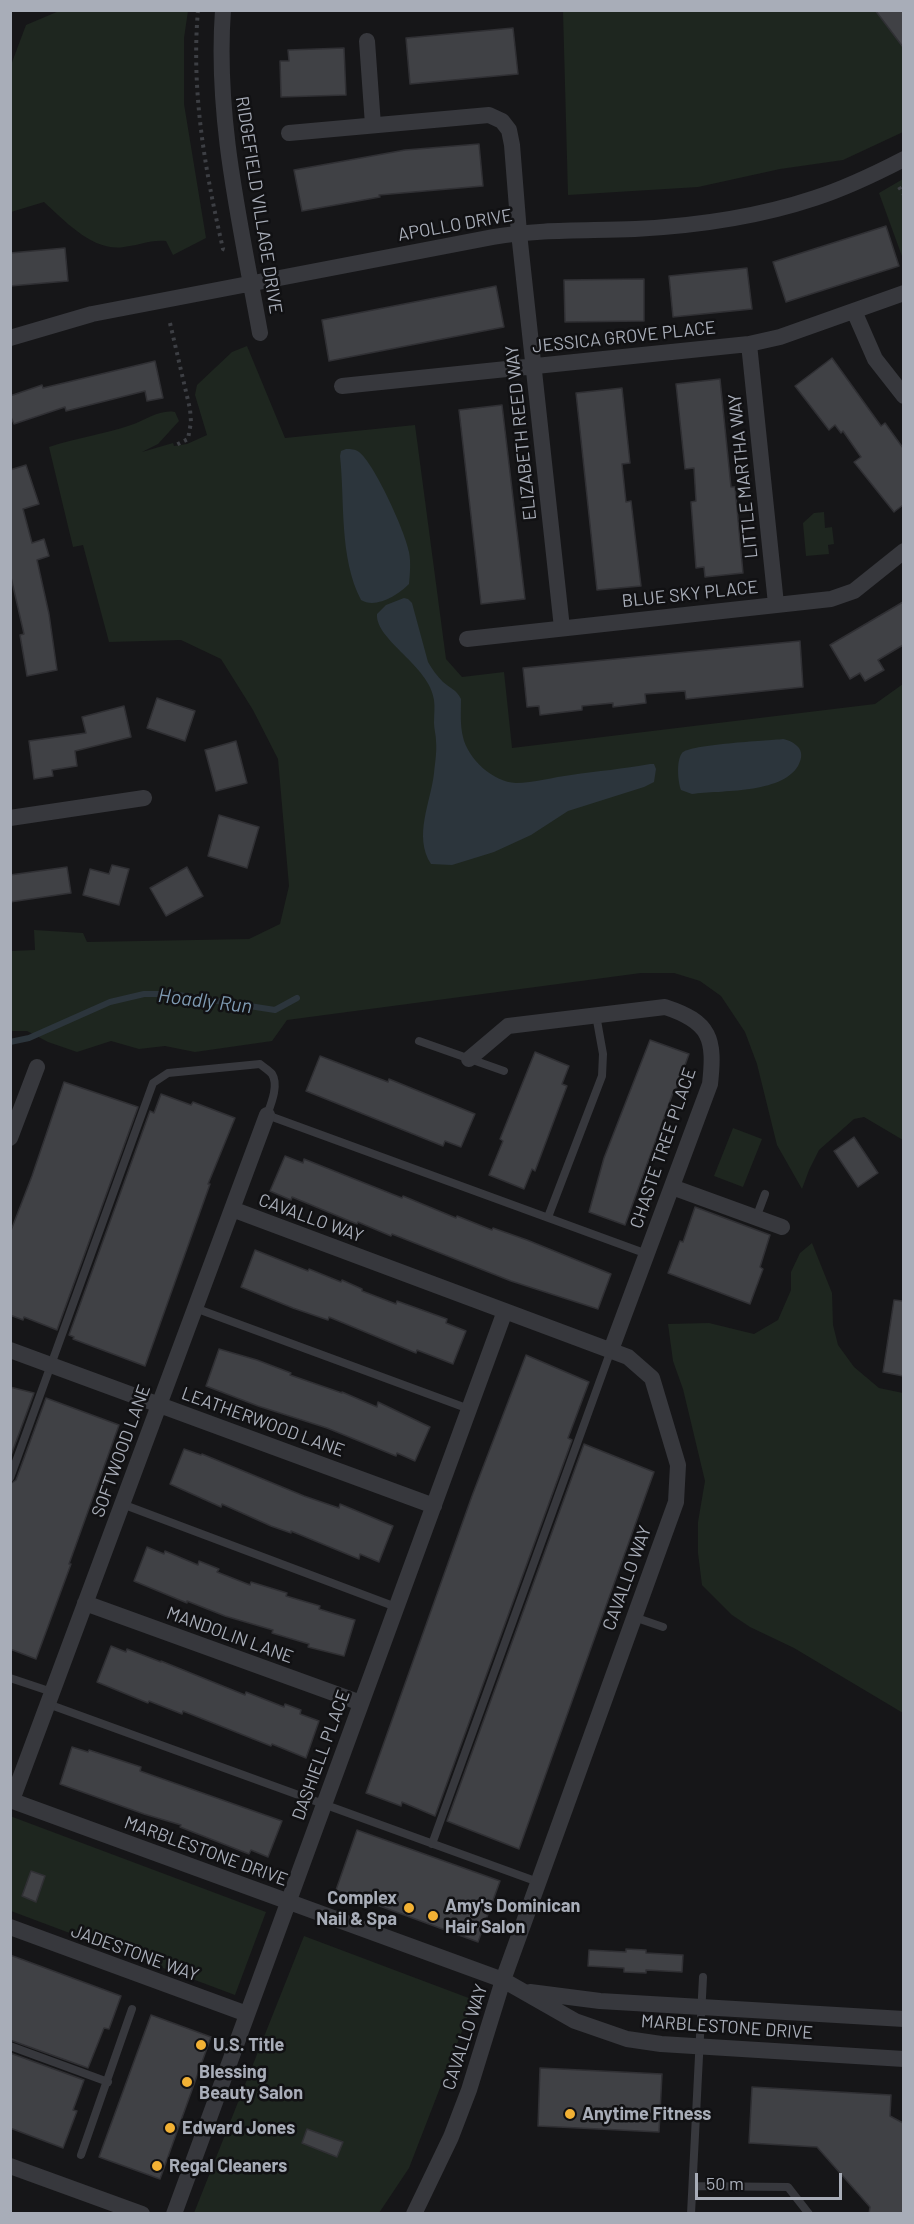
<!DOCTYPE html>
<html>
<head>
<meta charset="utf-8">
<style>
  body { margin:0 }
  #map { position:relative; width:914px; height:2224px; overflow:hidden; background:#161618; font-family:Barlow,sans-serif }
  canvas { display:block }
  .frame { position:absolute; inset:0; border:12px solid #a8adb8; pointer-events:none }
  .scale { position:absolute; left:695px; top:2173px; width:147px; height:27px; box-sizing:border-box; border:3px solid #a8adb8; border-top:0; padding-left:8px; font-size:18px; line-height:21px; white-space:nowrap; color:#a8adb8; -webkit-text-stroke:4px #111113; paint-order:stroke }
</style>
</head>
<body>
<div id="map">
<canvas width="914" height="2224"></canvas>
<div class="frame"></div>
<div class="scale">50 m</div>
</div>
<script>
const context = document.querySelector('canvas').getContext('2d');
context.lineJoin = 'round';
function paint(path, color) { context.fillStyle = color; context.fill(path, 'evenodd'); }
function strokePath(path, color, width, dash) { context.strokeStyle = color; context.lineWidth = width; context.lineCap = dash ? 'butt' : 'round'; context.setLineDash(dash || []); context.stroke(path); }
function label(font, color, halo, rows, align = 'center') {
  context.font = font + ' Barlow,sans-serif'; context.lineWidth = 5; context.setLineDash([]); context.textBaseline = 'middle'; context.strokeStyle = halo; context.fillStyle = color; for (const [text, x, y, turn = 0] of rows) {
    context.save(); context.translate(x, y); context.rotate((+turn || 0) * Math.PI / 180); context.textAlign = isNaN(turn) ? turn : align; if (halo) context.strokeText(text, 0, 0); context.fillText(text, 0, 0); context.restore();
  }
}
paint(new Path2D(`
  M 59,11 L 188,11 L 184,38 L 184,104 L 206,238 L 173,255 L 166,241 C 147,240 142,245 124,247 C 93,252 65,221 44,202 L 11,212 L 11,65 L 26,25 Z
  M 563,11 L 903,11 L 903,132 L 843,160 L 780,169 L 698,187 L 568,195 Z
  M 903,179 L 903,259 L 879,193 Z
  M 247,346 L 285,438 L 415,425 L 446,659 L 462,677 L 504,672 L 512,748 L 875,704 L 903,684 L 903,1140 L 864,1117 L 854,1119 L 819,1150 L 809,1170 L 802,1189 L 777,1145 L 757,1064 L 745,1032 L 721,996 L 700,981 L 674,973 L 641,973 L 287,1020 L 272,1041 L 195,1052 L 165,1046 L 139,1049 L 111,1041 L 77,1052 L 48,1042 L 27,1031 L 11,1031 L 11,951 L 35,950 L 34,930 L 83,933 L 87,942 L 249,939 L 280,924 L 289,886 L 278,759 L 253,710 L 221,659 L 181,640 L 109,642 L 83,545 L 73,547 L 49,447 C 76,438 105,434 131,425 C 146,420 160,409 175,412 L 179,421 L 158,444 L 142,452 L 173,443 L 174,446 L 187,444 L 207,435 L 195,395 L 197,385 L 232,352 Z
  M 824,512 L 825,528 L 832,527 L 834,544 L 828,545 L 829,554 L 806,556 L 803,523 L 814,513 Z
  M 733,1128 L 762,1139 L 743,1187 L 714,1176 Z
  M 812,1243 L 832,1293 L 833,1325 L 838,1345 L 854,1367 L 879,1388 L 903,1393 L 903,1713 L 794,1648 L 750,1627 L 732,1615 L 702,1585 L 698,1553 L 698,1522 L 705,1481 L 683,1389 L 673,1361 L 668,1324 L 709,1323 L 754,1334 L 778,1320 L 791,1290 L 791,1272 L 800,1253 Z
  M 10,1816 L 266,1912 L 235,1995 L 11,1911 Z
  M 304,1936 L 474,2000 L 409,2168 L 379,2213 L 196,2214 L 194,2213 Z`), '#1e261f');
paint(new Path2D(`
  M 346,449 C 351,449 355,449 359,452 C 374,463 406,533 409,552 C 411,562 410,574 409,584 C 398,595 376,609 361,600 C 339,557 345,503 340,456 L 341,451 Z
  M 404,598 L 408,599 L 412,603 L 428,662 C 432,669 437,676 443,682 C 450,688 457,690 461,699 C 461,712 460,725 463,737 C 468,759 493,782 516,783 C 533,783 554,777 571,775 C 598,771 623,769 650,764 L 654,764 L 656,769 L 654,782 L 644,787 L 568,811 L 531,835 L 494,852 L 452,865 L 431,864 C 413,836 431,802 434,773 C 435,763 437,752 436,741 C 436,735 434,729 434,723 C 434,715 435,707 434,700 C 430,666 375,640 377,614 L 386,605 Z
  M 783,739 C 789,740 795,743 799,748 C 803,754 801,760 798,766 C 781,794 721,790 692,794 L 681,790 C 678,782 676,761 682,753 C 690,744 766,741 783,739 Z`), '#2c353c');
strokePath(new Path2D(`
  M 10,1042 L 29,1038 L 110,1002 L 144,994 L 172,994 L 275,1010 L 297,998`), '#2c353c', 6);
const building = new Path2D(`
  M 875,10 L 903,10 L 903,47 Z
  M 513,28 L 518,74 L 410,84 L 406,38 Z
  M 344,48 L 346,95 L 281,97 L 280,61 L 289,61 L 288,50 Z
  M 479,144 L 483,186 L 379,195 L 380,197 L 302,211 L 294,170 L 405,150 Z
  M 886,226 L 899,266 L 786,302 L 773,262 Z
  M 65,248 L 68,281 L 10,286 L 10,253 Z
  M 747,268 L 752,309 L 673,317 L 669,276 Z
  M 644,279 L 644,321 L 565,322 L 564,280 Z
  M 496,286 L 504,327 L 329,361 L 322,320 Z
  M 832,358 L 881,426 L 885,423 L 903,448 L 903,505 L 894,512 L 854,462 L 861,457 L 843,431 L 841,433 L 835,425 L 829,430 L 795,386 Z
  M 155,361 L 163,398 L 147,401 L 145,391 L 66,411 L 65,407 L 14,424 L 10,415 L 10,396 L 42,385 L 43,388 Z
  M 720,379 L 731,487 L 735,487 L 743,573 L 705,577 L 704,567 L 696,568 L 691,502 L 696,501 L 694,468 L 685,469 L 676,384 Z
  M 622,388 L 630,463 L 622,464 L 626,502 L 631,501 L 641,586 L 597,590 L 576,393 Z
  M 502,405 L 525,599 L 481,604 L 459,410 Z
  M 26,465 L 39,504 L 23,509 L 32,543 L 44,539 L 49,556 L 37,560 L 49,614 L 57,670 L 27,676 L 20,635 L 24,634 L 10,573 L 10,470 Z
  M 903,602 L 903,645 L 878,660 L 884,670 L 865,681 L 860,673 L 850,679 L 830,645 Z
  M 800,641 L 803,687 L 686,699 L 685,691 L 645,694 L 646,703 L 613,707 L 613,703 L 582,706 L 582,710 L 540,715 L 539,706 L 527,707 L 523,668 Z
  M 157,698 L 195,711 L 185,741 L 147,728 Z
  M 124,706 L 131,737 L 75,751 L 77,766 L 52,770 L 53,776 L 34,779 L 29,741 L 86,733 L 82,717 Z
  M 236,741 L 247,783 L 216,791 L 205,750 Z
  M 219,815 L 259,827 L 247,868 L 208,856 Z
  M 112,865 L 129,869 L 119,905 L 83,895 L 90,869 L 109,874 Z
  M 67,867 L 71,893 L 10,902 L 10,875 Z
  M 187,867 L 203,896 L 166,916 L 150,888 Z
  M 650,1040 L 689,1054 L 676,1090 L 674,1090 L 625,1225 L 589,1212 L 604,1158 Z
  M 535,1052 L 569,1066 L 562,1084 L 567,1086 L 535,1171 L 532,1169 L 524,1189 L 489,1175 L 503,1141 L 500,1139 Z
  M 320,1056 L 388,1082 L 389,1079 L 475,1114 L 461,1147 L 445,1141 L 443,1146 L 306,1091 Z
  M 64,1082 L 138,1107 L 57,1330 L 24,1317 L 23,1320 L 10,1315 L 10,1233 L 32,1176 Z
  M 161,1094 L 191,1105 L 193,1102 L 235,1118 L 208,1184 L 210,1184 L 145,1366 L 73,1339 L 74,1337 L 69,1335 L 150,1111 L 154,1113 Z
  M 854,1137 L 878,1173 L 858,1187 L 834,1151 Z
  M 285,1156 L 303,1163 L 304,1159 L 402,1198 L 403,1196 L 456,1218 L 457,1216 L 492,1230 L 493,1228 L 527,1240 L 611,1274 L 598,1309 L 511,1281 L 392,1234 L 391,1236 L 358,1222 L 357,1224 L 292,1197 L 291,1200 L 270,1191 Z
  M 695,1207 L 770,1235 L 760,1267 L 763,1269 L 750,1304 L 668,1273 L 680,1241 L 683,1242 Z
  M 255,1250 L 308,1271 L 309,1269 L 341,1282 L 342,1280 L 362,1289 L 362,1291 L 396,1304 L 397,1301 L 447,1319 L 446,1323 L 466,1331 L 453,1364 L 417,1350 L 416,1353 L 329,1317 L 328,1320 L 293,1308 L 241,1287 Z
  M 894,1300 L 903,1301 L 903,1376 L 883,1372 Z
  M 219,1349 L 257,1360 L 291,1373 L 290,1375 L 342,1393 L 342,1392 L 377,1407 L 378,1402 L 430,1427 L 415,1461 L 397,1453 L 396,1456 L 327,1428 L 258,1406 L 206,1386 Z
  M 526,1355 L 589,1382 L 568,1438 L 572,1440 L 435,1816 L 402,1802 L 401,1806 L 366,1793 L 472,1496 Z
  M 10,1387 L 34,1393 L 10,1458 Z
  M 46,1398 L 119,1425 L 69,1564 L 71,1564 L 36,1659 L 10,1649 L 10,1484 L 16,1480 Z
  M 584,1444 L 654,1472 L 519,1849 L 447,1821 Z
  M 184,1449 L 201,1455 L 202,1454 L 304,1496 L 339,1508 L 340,1504 L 393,1526 L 379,1562 L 360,1554 L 359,1559 L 291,1531 L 291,1533 L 271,1526 L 222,1504 L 221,1507 L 170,1484 Z
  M 147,1547 L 164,1554 L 165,1551 L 198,1565 L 199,1561 L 219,1569 L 217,1572 L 250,1585 L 251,1582 L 287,1593 L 286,1596 L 320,1606 L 319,1609 L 355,1620 L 344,1656 L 308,1647 L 309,1644 L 272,1633 L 273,1630 L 225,1616 L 187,1601 L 187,1603 L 134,1581 Z
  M 111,1646 L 126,1652 L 127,1649 L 161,1662 L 161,1661 L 245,1695 L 246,1692 L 284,1707 L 285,1704 L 301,1710 L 300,1714 L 319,1721 L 306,1758 L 272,1744 L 271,1746 L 183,1711 L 182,1714 L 149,1701 L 148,1703 L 97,1682 Z
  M 72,1747 L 88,1752 L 89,1750 L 141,1767 L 140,1771 L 282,1821 L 268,1857 L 251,1850 L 249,1854 L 180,1827 L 181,1825 L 144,1814 L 60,1784 Z
  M 357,1830 L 500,1881 L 478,1942 L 336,1890 Z
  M 31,1871 L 45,1876 L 36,1902 L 22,1896 Z
  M 626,1949 L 646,1950 L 646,1953 L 683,1955 L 682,1972 L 646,1970 L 646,1973 L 624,1972 L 624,1968 L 588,1966 L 589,1950 L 626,1952 Z
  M 10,1955 L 121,1996 L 109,2029 L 104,2028 L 88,2068 L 10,2040 Z
  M 151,2015 L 211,2037 L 160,2179 L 99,2157 Z
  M 10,2053 L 84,2080 L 73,2110 L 77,2111 L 63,2148 L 10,2128 Z
  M 540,2068 L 662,2074 L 659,2132 L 538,2126 Z
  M 752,2087 L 891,2095 L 890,2116 L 903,2123 L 903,2214 L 869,2214 L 870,2207 L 817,2147 L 749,2143 Z
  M 307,2129 L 343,2142 L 337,2157 L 302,2143 Z`);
paint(building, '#404145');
strokePath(building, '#303034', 1.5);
strokePath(new Path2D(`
  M 198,10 C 191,92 205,170 223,249 L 228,251
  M 899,187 L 904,195
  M 170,323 L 190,409 L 191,422 L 188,439 L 174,446`), '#3d3f44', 4, [3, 4.5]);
strokePath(new Path2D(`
  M 419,1041 L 504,1071
  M 548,1217 L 602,1076 L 603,1054 L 596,1015
  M 756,1218 L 765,1194
  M 195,1308 L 469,1409
  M 10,1478 L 153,1083 L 168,1073 L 260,1064 C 263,1067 269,1070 272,1074 C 279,1085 271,1104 267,1115 L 647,1254
  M 122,1504 L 396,1607
  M 634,1617 L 663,1627
  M 10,1678 L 52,1692
  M 48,1704 L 538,1882
  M 432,1844 L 611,1350
  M 10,2046 L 108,2082
  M 81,2155 L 132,2009
  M 693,2186 L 788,2187 L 809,2214
  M 691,2214 L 703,1977`), '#37383d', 8);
strokePath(new Path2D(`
  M 223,10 C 215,120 241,226 260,333
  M 367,41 L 373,125
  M 289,133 L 489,115 L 502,121 L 509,130 L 512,145 L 519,233 L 562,628
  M 854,311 L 875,359 L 904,396
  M 10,338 L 92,314 L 493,237 C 540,229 587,231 635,229 C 695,226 758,217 815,198 C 846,188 875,174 904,159
  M 749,344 L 776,604
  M 342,386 L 749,344 L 780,337 L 904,293
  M 467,639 L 831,599 L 854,591 L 904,551
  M 10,818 L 144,798
  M 469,1059 L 508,1026 L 665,1007 C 711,1022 715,1039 710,1084 L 611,1350
  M 10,1138 L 37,1067
  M 672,1187 L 782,1227
  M 232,1209 L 628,1357 L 652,1378 L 678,1465 L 676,1502 L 503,1980 L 469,2090 L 451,2137 L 414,2214
  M 10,1350 L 434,1506
  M 85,1603 L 361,1703
  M 10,1800 L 503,1980 L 575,2021 L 627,2039 L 661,2044 L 904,2059
  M 12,1800 L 267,1115
  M 10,1927 L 247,2014
  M 530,1992 L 600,2001 L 904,2019
  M 10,2166 L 142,2214
  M 174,2214 L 505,1311`), '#37383d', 16);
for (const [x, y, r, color] of [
  [409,1908,6,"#f2b134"],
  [433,1916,6,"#f2b134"],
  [201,2045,6,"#f2b134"],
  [187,2082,6,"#f2b134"],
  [570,2114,6,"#f2b134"],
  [170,2128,6,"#f2b134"],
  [157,2166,6,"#f2b134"]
]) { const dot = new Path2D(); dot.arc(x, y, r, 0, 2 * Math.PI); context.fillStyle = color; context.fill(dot); strokePath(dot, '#111113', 2); }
label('18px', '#a8adb8', '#111113', [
  ["RIDGEFIELD VILLAGE DRIVE",259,205,81],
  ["APOLLO DRIVE",455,225,-10],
  ["JESSICA GROVE PLACE",624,337,-6],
  ["ELIZABETH REED WAY",521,433,-96],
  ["LITTLE MARTHA WAY",743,476,-96],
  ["BLUE SKY PLACE",690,594,-6],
  ["CHASTE TREE PLACE",663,1148,-71],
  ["CAVALLO WAY",311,1218,20],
  ["LEATHERWOOD LANE",263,1422,20],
  ["SOFTWOOD LANE",121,1451,-70],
  ["CAVALLO WAY",627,1578,-70],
  ["MANDOLIN LANE",230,1635,20],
  ["DASHIELL PLACE",321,1755,-70],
  ["MARBLESTONE DRIVE",206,1851,20],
  ["JADESTONE WAY",135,1953,20],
  ["MARBLESTONE DRIVE",727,2027,4],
  ["CAVALLO WAY",465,2037,-72]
]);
label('bold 18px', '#a8adb8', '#111113', [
  ["Complex",397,1898,"right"],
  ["Nail & Spa",397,1919,"right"],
  ["Amy's Dominican",445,1906],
  ["Hair Salon",445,1927],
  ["U.S. Title",213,2045],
  ["Blessing",199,2072],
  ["Beauty Salon",199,2093],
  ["Anytime Fitness",582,2114],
  ["Edward Jones",182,2128],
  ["Regal Cleaners",169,2166]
], 'left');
label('italic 20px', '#7f9bb3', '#111113', [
  ["Hoadly Run",205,1001,7]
]);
</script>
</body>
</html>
